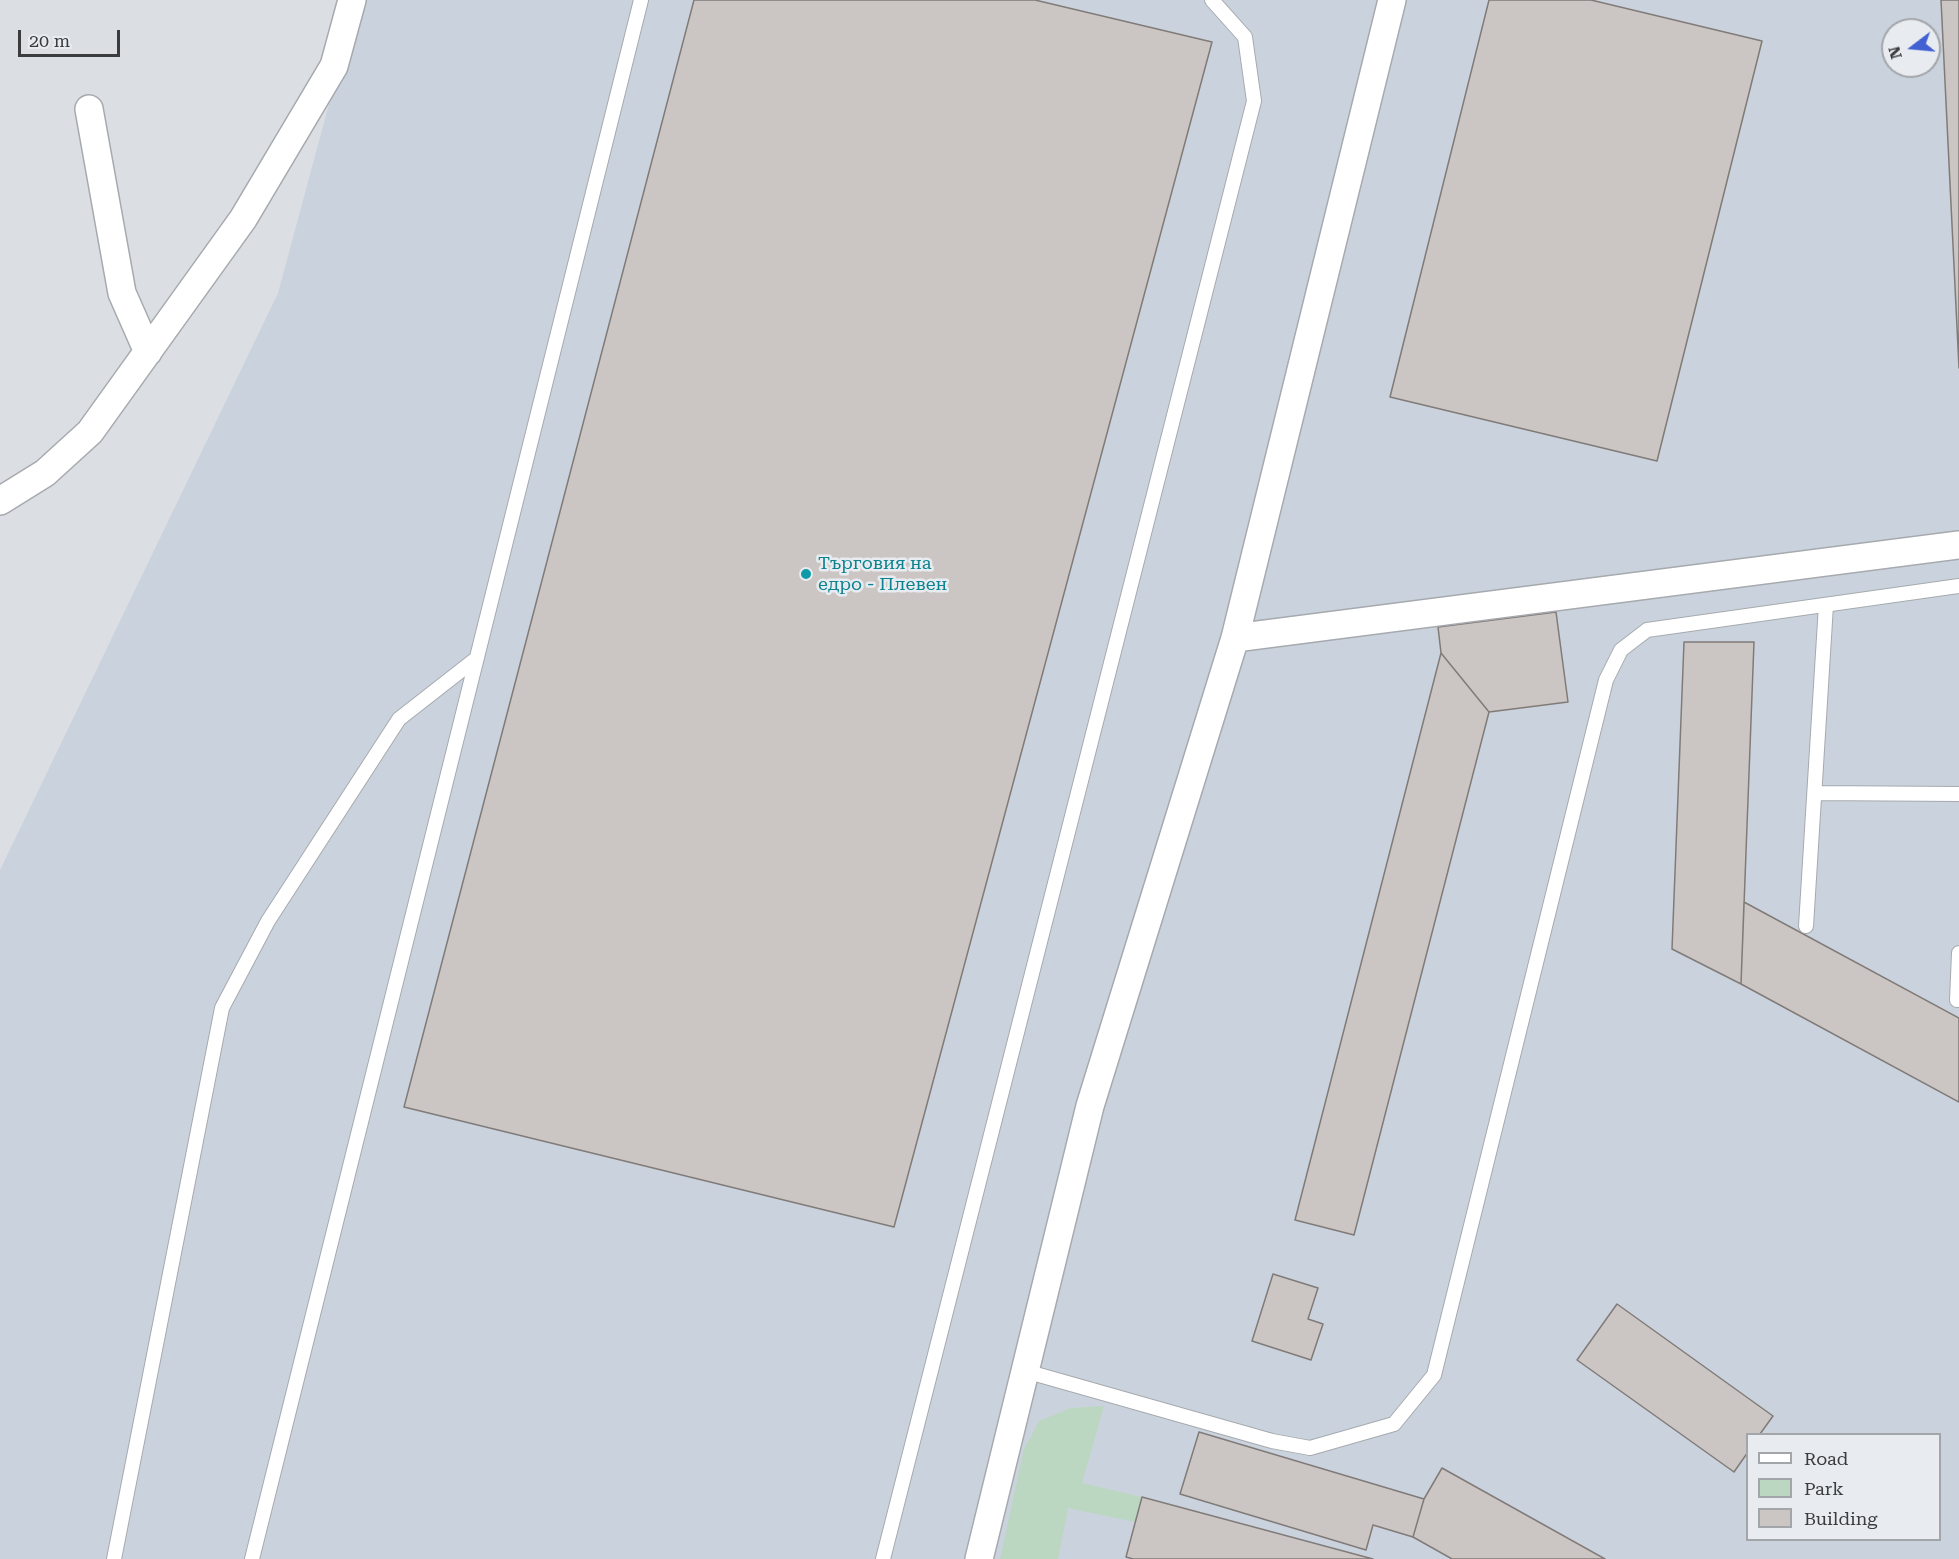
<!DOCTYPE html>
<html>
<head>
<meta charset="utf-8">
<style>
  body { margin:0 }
  #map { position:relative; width:1959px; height:1559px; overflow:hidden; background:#dbdfe3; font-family:"Roboto Serif",serif }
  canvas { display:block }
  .legend { position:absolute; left:1746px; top:1433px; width:195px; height:108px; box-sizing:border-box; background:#e8ecf0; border:2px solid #a2a6a9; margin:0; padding:8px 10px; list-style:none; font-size:18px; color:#3a3c3e }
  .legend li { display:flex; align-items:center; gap:12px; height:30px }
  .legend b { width:30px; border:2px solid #a2a6a9 }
  .north { position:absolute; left:1881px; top:18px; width:60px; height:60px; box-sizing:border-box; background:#e8ecf0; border:2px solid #a2a6a9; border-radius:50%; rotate:254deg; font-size:16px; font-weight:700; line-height:24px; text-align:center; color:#3a3c3e }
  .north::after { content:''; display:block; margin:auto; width:21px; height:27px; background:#4360d3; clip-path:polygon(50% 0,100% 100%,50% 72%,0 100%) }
  .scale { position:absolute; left:18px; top:30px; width:102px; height:27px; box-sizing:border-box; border:3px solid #3a3c3e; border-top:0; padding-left:8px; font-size:18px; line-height:21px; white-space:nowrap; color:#3a3c3e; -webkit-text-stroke:4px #e8ecf0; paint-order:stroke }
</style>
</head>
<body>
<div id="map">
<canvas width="1959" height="1559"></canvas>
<ul class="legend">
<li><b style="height:8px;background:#fff"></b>Road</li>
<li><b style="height:16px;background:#bbd7c1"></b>Park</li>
<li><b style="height:16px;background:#cbc6c3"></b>Building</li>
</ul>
<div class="north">N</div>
<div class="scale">20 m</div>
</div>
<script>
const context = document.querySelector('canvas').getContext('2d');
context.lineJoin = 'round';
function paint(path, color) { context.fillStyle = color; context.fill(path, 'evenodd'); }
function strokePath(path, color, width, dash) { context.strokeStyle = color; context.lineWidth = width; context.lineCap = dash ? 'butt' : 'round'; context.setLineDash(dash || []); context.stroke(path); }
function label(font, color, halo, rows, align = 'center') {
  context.font = font + ' "Roboto Serif",serif'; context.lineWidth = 5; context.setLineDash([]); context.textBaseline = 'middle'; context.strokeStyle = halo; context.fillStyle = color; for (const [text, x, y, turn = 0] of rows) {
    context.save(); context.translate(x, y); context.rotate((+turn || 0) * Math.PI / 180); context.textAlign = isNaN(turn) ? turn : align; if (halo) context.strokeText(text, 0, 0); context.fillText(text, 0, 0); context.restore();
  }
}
paint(new Path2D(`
  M 357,0 L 1959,0 L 1959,1559 L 0,1559 L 0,870 L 278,293 ZM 1893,30 L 1929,30 L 1929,66 L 1893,66 ZM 1748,1434 L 1940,1434 L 1940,1540 L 1748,1540 Z`), '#cad3dd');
paint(new Path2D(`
  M 1104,1406 L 1082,1483 L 1142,1497 L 1135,1522 L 1068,1508 L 1058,1559 L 1000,1559 L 1024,1449 L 1039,1421 L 1071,1408 Z`), '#bbd7c1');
const building = new Path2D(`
  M 694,0 L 1035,0 L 1212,42 L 894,1227 L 404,1107 Z
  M 1489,0 L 1591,0 L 1762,41 L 1657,461 L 1390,397 Z
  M 1941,0 L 1959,0 L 1959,368 Z
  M 1556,612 L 1568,702 L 1489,712 L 1441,653 L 1438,627 Z
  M 1684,642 L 1754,642 L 1741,984 L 1672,949 Z
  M 1441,653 L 1489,712 L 1354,1235 L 1295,1220 Z
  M 1744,902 L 1959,1018 L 1959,1102 L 1741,984 Z
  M 1273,1274 L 1318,1288 L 1308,1319 L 1323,1324 L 1311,1360 L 1252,1341 Z
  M 1617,1304 L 1773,1416 L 1760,1434 L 1748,1434 L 1748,1452 L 1734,1472 L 1577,1360 Z
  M 1199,1432 L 1424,1499 L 1413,1537 L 1373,1525 L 1366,1550 L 1180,1494 Z
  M 1442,1468 L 1605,1559 L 1452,1559 L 1413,1537 L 1424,1499 Z
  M 1142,1497 L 1373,1559 L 1133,1559 L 1126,1557 Z`);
paint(building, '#cbc6c3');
strokePath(building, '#807b78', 1.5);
const service = new Path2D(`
  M 1815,793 L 1959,794
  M 1806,926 L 1826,605
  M 1957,1000 L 1959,953
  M 1025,1371 L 1272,1441 L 1310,1448 L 1394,1424 L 1434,1375 L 1606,680 L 1621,650 L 1647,630 L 1959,586
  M 114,1559 L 222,1008 L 268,921 L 399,719 L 477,658
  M 252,1559 L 641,0
  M 883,1559 L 1254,101 L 1245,37 L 1212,0`);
const minor = new Path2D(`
  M 89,109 L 122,293 L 148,352
  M 0,501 L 45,473 L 90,432 L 243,219 L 334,66 L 352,0
  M 1235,638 L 1959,545
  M 979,1559 L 1090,1106 L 1235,638 L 1392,0`);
strokePath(service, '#a6aaae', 16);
strokePath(minor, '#a6aaae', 30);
strokePath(service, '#fff', 14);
strokePath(minor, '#fff', 27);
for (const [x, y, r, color] of [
  [806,574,6,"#0f9aa8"]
]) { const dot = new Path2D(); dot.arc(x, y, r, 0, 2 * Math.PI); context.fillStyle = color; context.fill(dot); strokePath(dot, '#e8ecf0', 2); }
label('18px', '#0d838f', '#e8ecf0', [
  ["Търговия на",818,564],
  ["едро - Плевен",818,585]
], 'left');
</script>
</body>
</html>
